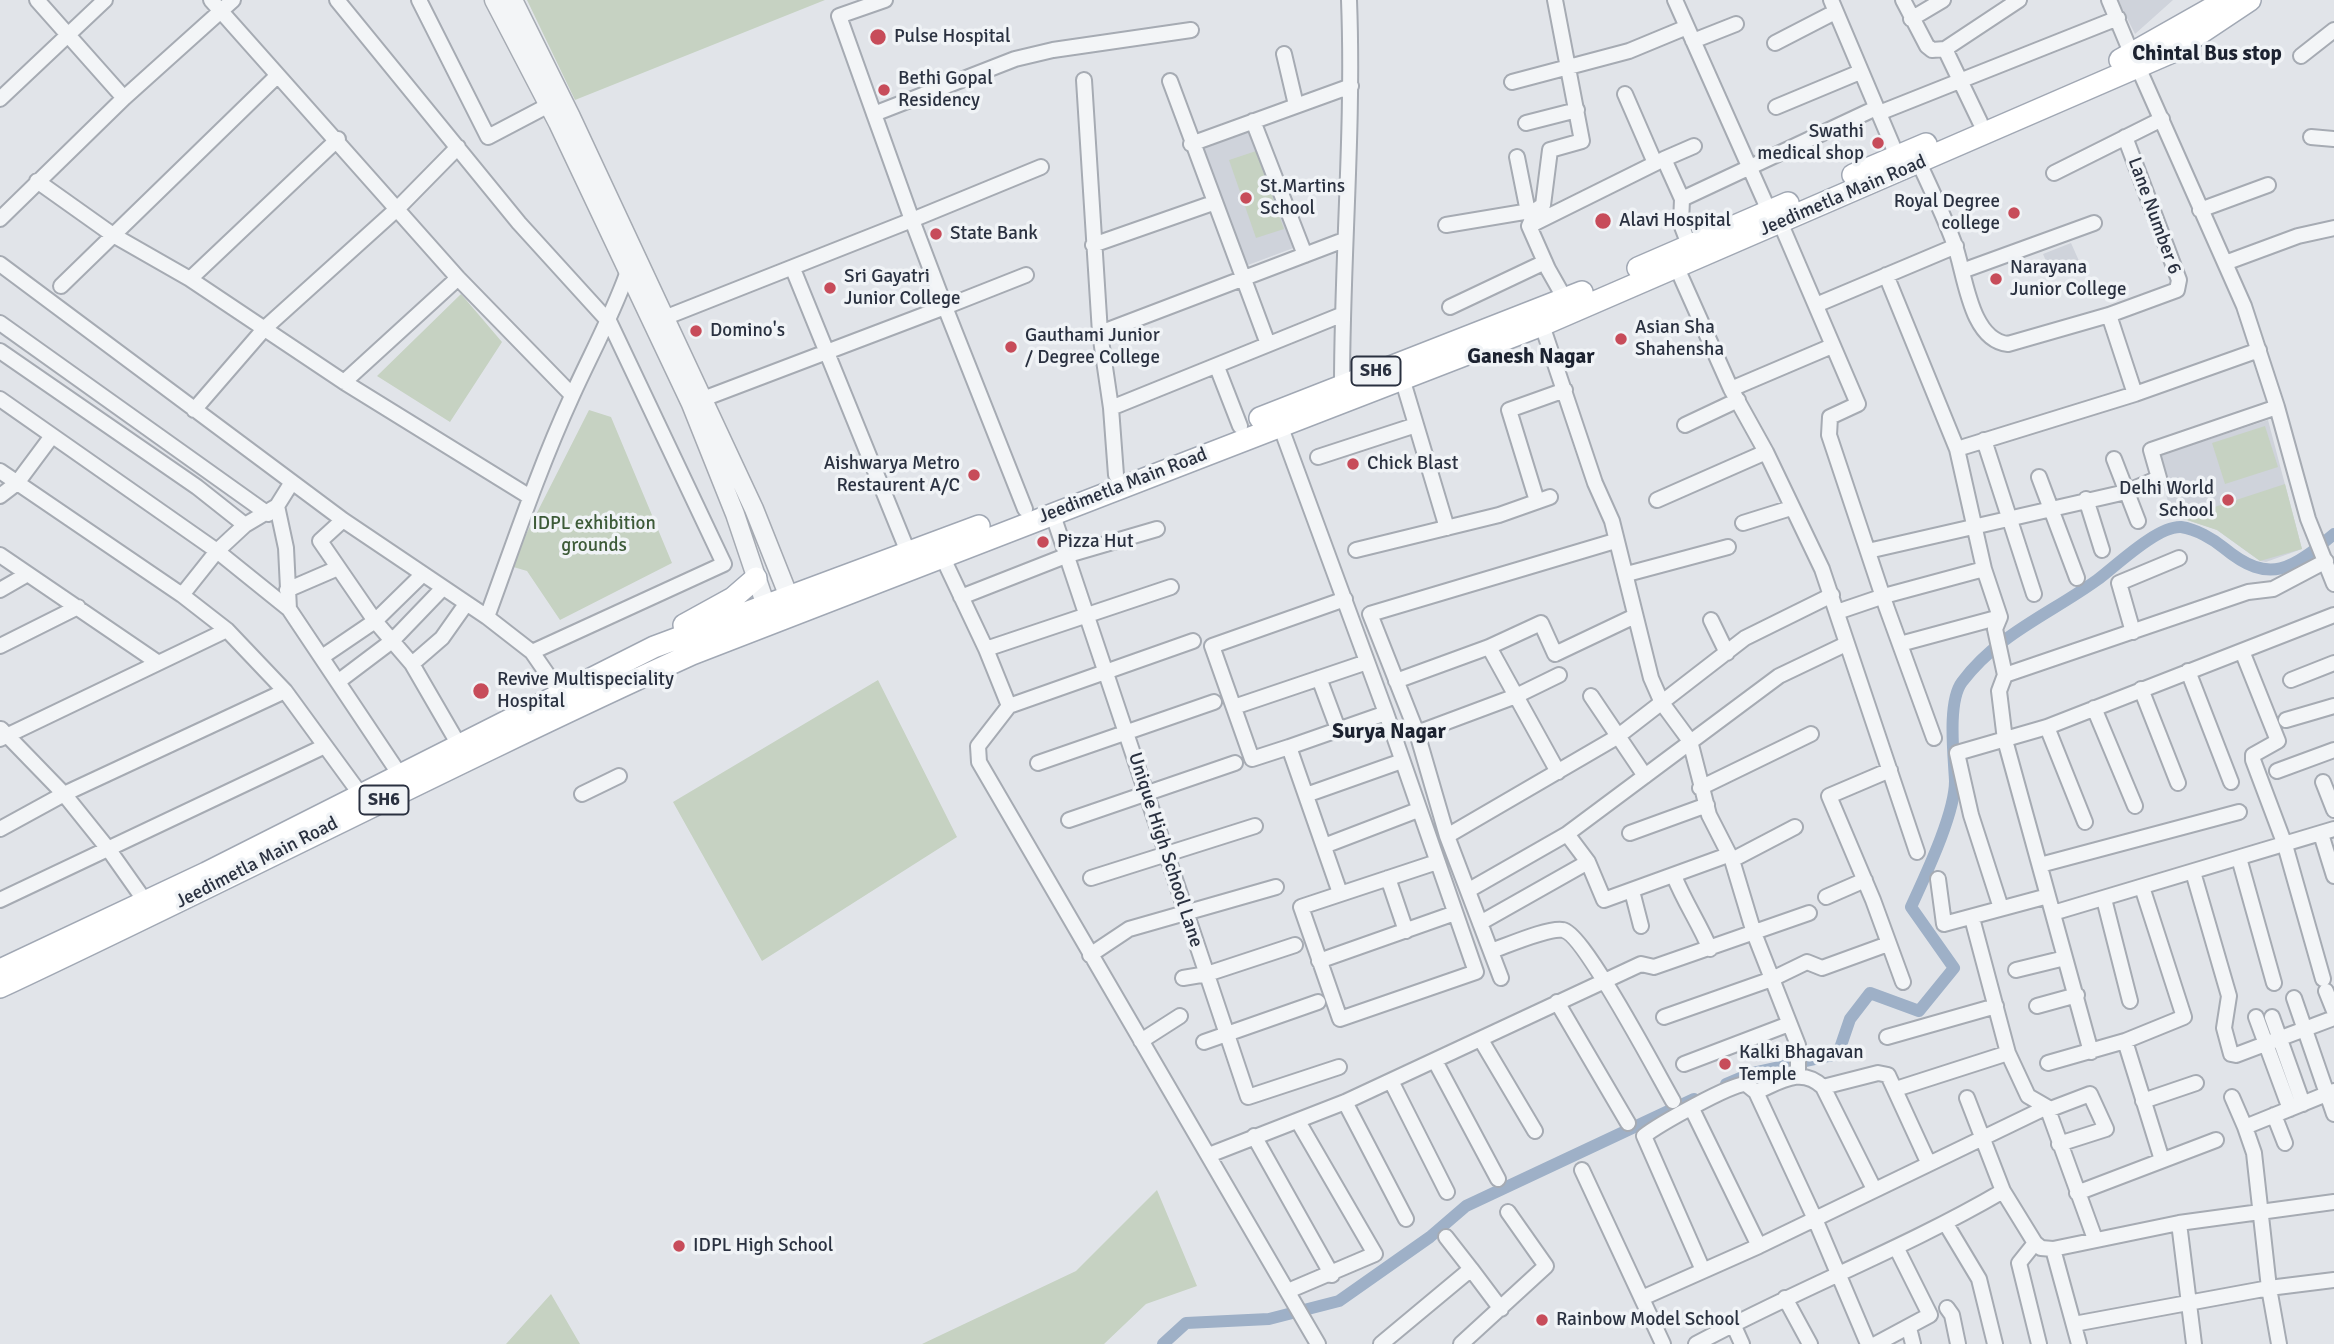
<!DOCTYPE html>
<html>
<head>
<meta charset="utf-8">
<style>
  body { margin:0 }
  canvas { display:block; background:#e1e4e9 }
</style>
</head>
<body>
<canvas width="2334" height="1344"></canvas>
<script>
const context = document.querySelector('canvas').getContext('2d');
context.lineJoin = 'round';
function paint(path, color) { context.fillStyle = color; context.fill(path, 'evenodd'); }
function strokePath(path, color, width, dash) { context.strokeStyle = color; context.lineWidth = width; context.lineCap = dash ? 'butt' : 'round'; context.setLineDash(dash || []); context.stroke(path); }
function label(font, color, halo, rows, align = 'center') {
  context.font = font + ' Signika,sans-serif'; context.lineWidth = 7; context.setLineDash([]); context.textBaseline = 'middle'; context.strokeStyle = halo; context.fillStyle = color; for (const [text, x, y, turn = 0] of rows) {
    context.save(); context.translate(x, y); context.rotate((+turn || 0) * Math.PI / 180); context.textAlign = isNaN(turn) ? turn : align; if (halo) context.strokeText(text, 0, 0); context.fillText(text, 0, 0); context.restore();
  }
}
paint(new Path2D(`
  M 2118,0 L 2173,0 L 2135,34 Z
  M 1252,129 L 1296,247 L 1240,268 L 1195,150 Z
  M 2071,243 L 2079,261 L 2051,273 L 2043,254 Z
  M 2268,420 L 2302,549 L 2266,562 L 2260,561 L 2217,530 L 2172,515 L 2155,457 Z`), '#cfd3db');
paint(new Path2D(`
  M 527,0 L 825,0 L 575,100 Z
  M 1256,151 L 1284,229 L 1256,238 L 1229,160 Z
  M 461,294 L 502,342 L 450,422 L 377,376 Z
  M 589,410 L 611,417 L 672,563 L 560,620 L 527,571 L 510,566 Z
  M 2265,426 L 2278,467 L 2225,484 L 2212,443 Z
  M 2285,484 L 2302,549 L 2260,561 L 2217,530 L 2181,518 Z
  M 878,680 L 957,837 L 762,961 L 673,802 Z
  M 1157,1190 L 1197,1286 L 1146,1304 L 1104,1344 L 922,1344 L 1076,1271 Z
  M 551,1294 L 580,1344 L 506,1344 Z`), '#c6d2c2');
strokePath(new Path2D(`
  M 1726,1084 L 1752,1073 L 1838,1054 L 1850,1019 L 1870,993 L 1919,1011 L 1954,968 L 1911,907 C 1925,876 1955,814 1955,781 C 1954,757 1947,702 1962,682 C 1998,634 2050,614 2097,580 C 2117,565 2157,526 2181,527 C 2196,529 2213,539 2224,548 C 2270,586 2292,569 2334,534
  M 1163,1344 L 1186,1323 L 1269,1319 L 1339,1301 L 1430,1237 L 1466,1206 L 1694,1099`), '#9eb0c7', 12);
const minor = new Path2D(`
  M 37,0 L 124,98
  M 211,0 L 458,278 L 572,395
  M 337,0 L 519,223 L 610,323 L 724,564 L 532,652
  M 419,0 L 488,137 L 547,106
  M 885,0 L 839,16 L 912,220 L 1041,167
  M 1555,0 L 1582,141 L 1550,150 L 1543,205 L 1536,210 L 1529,226 L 1548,269 L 1565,299
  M 1675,0 L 1769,211
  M 1831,0 L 1897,156
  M 1903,0 L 1927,46 L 1932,50 L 1945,49 L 1980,122
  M 2109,0 L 2132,55
  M 1911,19 L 1943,0
  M 1693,41 L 1736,24
  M 1775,43 L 1835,12
  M 1945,49 L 2019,0
  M 1284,54 L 1296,105
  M 2301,56 L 2334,30
  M 2138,67 L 2244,306 L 2277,407 L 2308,519 L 2334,584
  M 1084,80 L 1100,333 L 1111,408 L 1341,315
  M 1170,81 L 1268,344
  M 1512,82 L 1629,51 L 1687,27
  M 1625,94 L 1655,163
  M 0,99 L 105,0
  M 1776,107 L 1860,72
  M 1879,113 L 2118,18
  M 874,114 L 1015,59 L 1053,50 L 1191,30
  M 1253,121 L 1305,255
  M 1526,123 L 1577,110
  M 2311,137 L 2334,139
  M 1191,144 L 1351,86
  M 1517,157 L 1528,212
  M 1919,163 C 1931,189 1944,216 1954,243 C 1965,271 1969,340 2008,344 L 2109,315 L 2177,290 L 2179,280 L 2125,137
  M 2054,173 L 2162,119
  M 37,181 L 113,235 L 190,279 L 344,382 L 530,497
  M 1682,199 L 1876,108
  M 2200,210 L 2268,185
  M 0,219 L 124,98 L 233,0
  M 1780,222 L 1858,404 L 1830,417 L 1829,435 L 1886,606 L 1934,738
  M 1446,225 L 1536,210
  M 1529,226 L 1664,159
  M 1093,245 L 1213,203
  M 1689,245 L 1681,224 L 1682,199 L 1664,159 L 1694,146
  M 2225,263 L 2298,236 L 2334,228
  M 0,264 L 343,520 L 487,617 L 532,652 L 561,694
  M 1677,268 L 1731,389 L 1766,452 L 1822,569 L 1917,852
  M 793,269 L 908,552
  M 1962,271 L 2094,223
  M 1886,275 L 1957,449
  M 190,279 L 338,139
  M 61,286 L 277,76
  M 1816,305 L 1956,246
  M 1450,307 L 1545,262
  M 2109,315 L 2135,394
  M 664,318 L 912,220 L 945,307 L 703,399
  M 0,323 L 268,514
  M 1542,325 L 1595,483 L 1612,521 L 1651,678 L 1662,703 L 1690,741 L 1709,815 L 1732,860 L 1754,933 L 1798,1045 L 1798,1074
  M 1100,333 L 1344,240
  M 0,351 L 197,487 L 245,525
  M 1217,367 L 1240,426
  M 1402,378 L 1447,528
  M 344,382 L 458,278
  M 1342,385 C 1342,256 1354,128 1349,0
  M 1731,389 L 1832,346
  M 0,399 L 217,551 L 289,609
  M 1111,408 L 1116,475
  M 194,410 L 265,328 L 398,208 L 458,147
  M 1280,425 L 1386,713 L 1476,972 L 1340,1019 L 1301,907 L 1437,862
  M 1685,425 L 1738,400
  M 1984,440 L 2034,594
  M 1318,457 L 1416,425
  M 2114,459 L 2138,521
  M 0,471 L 182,595 L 227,630 L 285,691 L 361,795
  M 2039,477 L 2077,578
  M 0,496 L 17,483 L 52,436
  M 2086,499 L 2102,550
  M 1657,500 L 1766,452
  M 1537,501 L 1509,410 L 1565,390
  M 277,506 L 286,548 L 289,609 L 400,775
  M 1025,509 L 945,307 L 1026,275
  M 1052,512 L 1248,1097 L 1339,1067
  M 343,520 L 320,541 L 375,621 L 412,664 L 459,745
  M 1743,523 L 1791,508
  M 1356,550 L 1499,515 L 1550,497
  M 1868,551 L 2126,492 L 2159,478 L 2151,450 L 2277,407
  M 0,555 L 157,662
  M 942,556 L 986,649 L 1009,706 L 978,746 L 979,762 L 1318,1344
  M 1627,574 L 1728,547
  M 0,590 L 26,575
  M 287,590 L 338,568
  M 182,595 L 217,551 L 245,525 L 277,506 L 292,482
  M 961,597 L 1068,555 L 1157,529
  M 1837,612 L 1884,596 L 1984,569
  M 487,617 C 514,543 539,468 572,396 C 591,354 611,318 627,274
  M 1711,620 L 1727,653
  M 2133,632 L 2119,583 L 2179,558
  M 1900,644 L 2000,617
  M 0,646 L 78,607
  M 1489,647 L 1558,772
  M 986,649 L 1171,587
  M 2242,651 L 2278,741 L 2253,755 L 2253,760 L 2285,845 L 2323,979
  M 322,657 L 375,621 L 423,574
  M 412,664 L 442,638 L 466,604
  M 2188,671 L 2231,782
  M 2005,675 L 2248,592 L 2273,589 L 2326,561
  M 1319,678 L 1338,729
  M 2291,680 L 2334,663
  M 339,681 L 392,641 L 442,589
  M 1396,681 L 1489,647 L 1541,623 L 1555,654 L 1635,616
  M 2141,689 L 2178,783
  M 1591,696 L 1645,776
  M 1009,706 L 1193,641
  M 1234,707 L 1367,662
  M 2094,708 L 2135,806
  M 2286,720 L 2334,706
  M 2047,727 L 2085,822
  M 1,729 L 64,794 L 109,850 L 145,901
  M 1417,733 L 1516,696 L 1559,675
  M 0,739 L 227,630
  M 1289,747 L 1386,713
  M 1038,763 L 1214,702
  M 1890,770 L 1829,796 L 1873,900 L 1903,982
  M 2277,771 L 2334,750
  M 2323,782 L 2334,810
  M 1700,788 L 1811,734
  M 582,794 L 619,776
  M 1306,795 L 1402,761
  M 1069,820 L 1235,763
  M 0,829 L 64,794 L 285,691
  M 1630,833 L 1707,805
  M 2321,834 L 2334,876
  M 1447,836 L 1617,737 L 1745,638 L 1832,595
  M 1324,846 L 1418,810
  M 2239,858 L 2274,983
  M 1732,860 L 1795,827
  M 1588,862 L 1604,900 L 1728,855
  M 2040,865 L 2239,812
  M 2193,872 L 2229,996 L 2224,1028 L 2231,1054 L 2236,1055 L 2334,1018
  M 1674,876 C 1685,903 1699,923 1710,949
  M 1091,878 L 1255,826
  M 1388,878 L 1406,931
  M 1938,879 L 1944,924 L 2048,896
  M 1469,890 L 1567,834 L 1779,676 L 1846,644
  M 1632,891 L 1641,926
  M 1340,893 L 1289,747 L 1252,759 L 1212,646 L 1345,599
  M 1826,897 L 1865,880
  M 2104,899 L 2130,1001
  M 0,900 L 325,746
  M 2001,908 L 1971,815 L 1957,753 L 2047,727 L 2334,615
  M 2053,913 L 2334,829
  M 1972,918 L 2008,1053 L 2028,1096 L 2047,1107 L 2095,1239
  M 1480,923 L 1588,862 L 1567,834
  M 1491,951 C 1506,946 1549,927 1563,930 C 1584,934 1658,1075 1673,1101
  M 1090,955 L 1129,929 L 1276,887
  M 1319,961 L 1455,913
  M 2016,970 L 2065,958
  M 1183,978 L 1207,974 L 1295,945
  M 1501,978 L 1447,836 L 1417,733 L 1370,614 L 1615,541
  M 2326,991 L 2334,1011
  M 2294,998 L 2334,1114
  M 1557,1002 L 1628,1123
  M 2037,1006 L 2077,995
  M 1664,1017 L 1772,979 L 1807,962 L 1822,968 L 1888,944
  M 2256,1017 L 2290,1109
  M 2272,1017 L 2303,1104
  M 1887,1037 L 1996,1006
  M 1481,1040 L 1535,1131
  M 1141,1041 L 1180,1016
  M 2125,1041 L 2162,1160
  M 1204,1042 L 1318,1002
  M 2091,1052 L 2005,740 L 1999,691 L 2005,675 L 1995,629 L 2000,617 L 1984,569 L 1957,449 L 2135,394 L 2259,350
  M 1435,1061 L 1498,1179
  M 2048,1063 L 2125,1041 L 2184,1017 L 2142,887
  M 1684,1064 L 1789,1024
  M 1391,1081 L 1447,1192
  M 1823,1087 L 1878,1073 L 1888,1075 L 1928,1162
  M 1896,1089 L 2008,1053
  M 1756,1092 C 1780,1082 1801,1066 1823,1087 L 1874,1189
  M 2232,1097 L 2245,1127
  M 1967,1098 L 2003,1191 L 2035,1243 L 2041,1248 L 2053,1249 L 2079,1344
  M 2143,1101 L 2196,1083
  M 1345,1102 L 1406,1219
  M 1692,1109 L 1759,1246
  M 2048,1110 L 2090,1094 L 2106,1129 L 2059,1144
  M 2274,1115 L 2285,1143
  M 1254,1136 L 1332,1275
  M 1209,1155 L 1345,1102 L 1641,964 L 1654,967 L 1809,913
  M 1582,1170 L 1663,1344
  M 2077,1193 L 2216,1140
  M 2179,1223 L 2194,1344
  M 1946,1224 L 1979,1279 L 1995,1344
  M 1446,1237 L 1471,1269
  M 2035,1243 L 2019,1263 L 2039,1344
  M 2053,1249 L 2179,1223 L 2334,1202
  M 1702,1268 L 1644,1136 C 1658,1125 1730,1084 1746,1084 L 1756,1092 L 1815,1219 L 1868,1344
  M 1288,1291 L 1375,1254 L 1299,1123
  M 1642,1298 L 1759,1246 L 2047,1107
  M 1785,1298 L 1810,1344
  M 1947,1308 L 1952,1315 L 1958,1344
  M 1733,1324 L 1742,1344
  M 2074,1324 L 2269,1288 L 2334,1280
  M 1909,1328 L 1913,1344
  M 1381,1344 L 1471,1269 L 1501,1309
  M 1461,1344 L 1546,1266 L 1508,1212
  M 1696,1344 C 1797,1289 1904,1249 2003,1191
  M 1876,1344 L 1930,1315 L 1896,1247
  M 2279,1344 L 2269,1288 L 2254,1153 L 2245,1127 L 2334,1091`);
const tertiary = new Path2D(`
  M 494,0 L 558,123 L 691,404 L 735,514 L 770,618
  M 513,0 L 571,117 L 754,509 L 793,607`);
const primary = new Path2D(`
  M 2120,60 L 2226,0
  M 1853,175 L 1926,144
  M 1638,268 L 1788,203
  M 1260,418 L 1582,292
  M 684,625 L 733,598 L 756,578
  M 0,970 L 206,873 L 654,647 L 979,526
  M 0,987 C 232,878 459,760 692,654 L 1542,325 L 2172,52 L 2250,0`);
strokePath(minor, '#a6abb3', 18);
strokePath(tertiary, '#a6abb3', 21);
strokePath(primary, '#a1a8b4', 24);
strokePath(minor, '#f3f5f7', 14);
strokePath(tertiary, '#f3f5f7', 18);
strokePath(primary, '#fff', 21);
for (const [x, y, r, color] of [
  [878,37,9,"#c74c5a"],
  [884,90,7,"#c74c5a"],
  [1878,143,7,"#c74c5a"],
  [1246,198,7,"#c74c5a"],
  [2014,213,7,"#c74c5a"],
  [1603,221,9,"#c74c5a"],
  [936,234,7,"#c74c5a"],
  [1996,279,7,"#c74c5a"],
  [830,288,7,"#c74c5a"],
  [696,331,7,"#c74c5a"],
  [1621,339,7,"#c74c5a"],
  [1011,347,7,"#c74c5a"],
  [1353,464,7,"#c74c5a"],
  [974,475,7,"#c74c5a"],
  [2228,500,7,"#c74c5a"],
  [1043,542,7,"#c74c5a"],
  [481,691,9,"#c74c5a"],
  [1725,1064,7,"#c74c5a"],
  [679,1246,7,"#c74c5a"],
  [1542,1320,7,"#c74c5a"]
]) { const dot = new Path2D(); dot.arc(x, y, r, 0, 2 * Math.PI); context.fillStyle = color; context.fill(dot); strokePath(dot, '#f0f3f6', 2.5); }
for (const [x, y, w] of [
  [1376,371,49],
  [384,800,49]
]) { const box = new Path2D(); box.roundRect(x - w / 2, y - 14.5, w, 29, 5); context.fillStyle = '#f0f3f6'; context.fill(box); strokePath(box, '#2a3140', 2); }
label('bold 18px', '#2a3140', null, [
  ["SH6",1376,371],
  ["SH6",384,800]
]);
label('19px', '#2a3140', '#f0f3f6', [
  ["Pulse Hospital",894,37],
  ["Bethi Gopal",898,79],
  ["Residency",898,101],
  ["Swathi",1864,132,"right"],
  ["medical shop",1864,154,"right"],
  ["St.Martins",1260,187],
  ["School",1260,209],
  ["Royal Degree",2000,202,"right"],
  ["college",2000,224,"right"],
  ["Alavi Hospital",1619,221],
  ["State Bank",950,234],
  ["Narayana",2010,268],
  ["Junior College",2010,290],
  ["Sri Gayatri",844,277],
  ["Junior College",844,299],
  ["Asian Sha",1635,328],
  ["Shahensha",1635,350],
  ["Domino's",710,331],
  ["Gauthami Junior",1025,336],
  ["/ Degree College",1025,358],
  ["Aishwarya Metro",960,464,"right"],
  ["Restaurent A/C",960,486,"right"],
  ["Chick Blast",1367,464],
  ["Delhi World",2214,489,"right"],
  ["School",2214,511,"right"],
  ["Pizza Hut",1057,542],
  ["Revive Multispeciality",497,680],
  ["Hospital",497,702],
  ["Kalki Bhagavan",1739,1053],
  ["Temple",1739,1075],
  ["IDPL High School",693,1246],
  ["Rainbow Model School",1556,1320]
], 'left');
label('19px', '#2a3140', '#f0f3f6', [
  ["Jeedimetla Main Road",1843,196,-23],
  ["Lane Number 6",2154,216,70],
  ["Jeedimetla Main Road",1123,486,-21],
  ["Unique High School Lane",1165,850,72],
  ["Jeedimetla Main Road",257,863,-27]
]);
label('19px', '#3d5b38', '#f0f3f6', [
  ["IDPL exhibition",594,524],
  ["grounds",594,546]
]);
label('bold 21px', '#1c2230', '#f0f3f6', [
  ["Chintal Bus stop",2207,54],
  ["Ganesh Nagar",1531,357],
  ["Surya Nagar",1389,732]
]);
</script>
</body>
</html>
